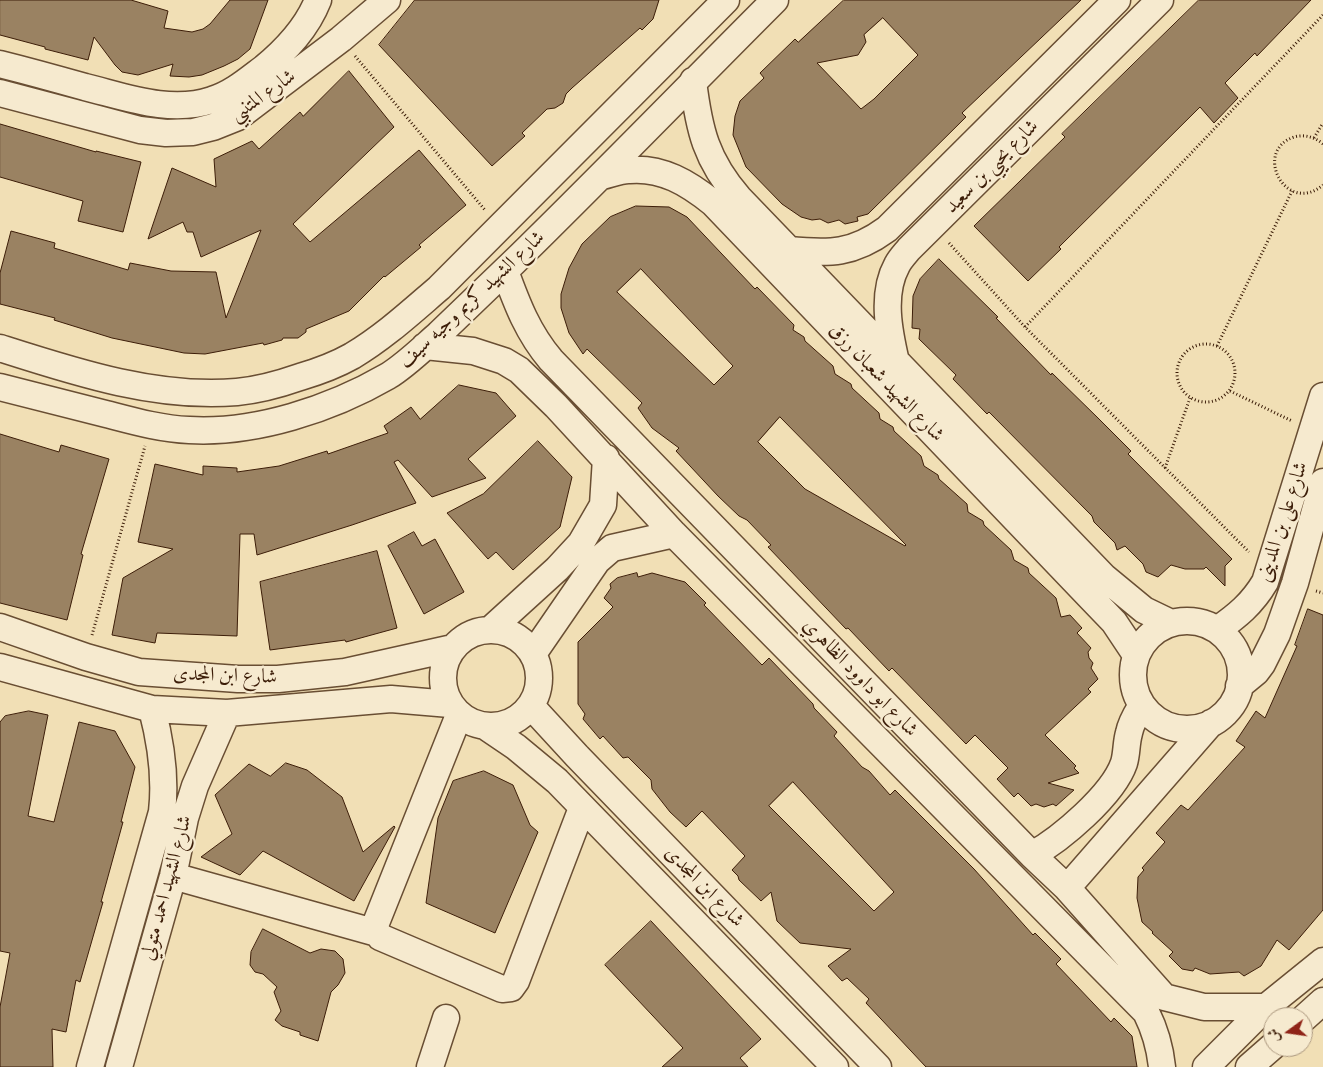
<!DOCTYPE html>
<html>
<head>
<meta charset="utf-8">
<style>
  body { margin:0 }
  #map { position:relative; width:1323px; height:1067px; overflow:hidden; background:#f1dfb5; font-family:"IM FELL Great Primer",Amiri,serif }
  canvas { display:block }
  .north { position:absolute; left:1263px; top:1007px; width:50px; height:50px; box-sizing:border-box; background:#f6eacf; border:1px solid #ac987f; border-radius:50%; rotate:256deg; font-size:14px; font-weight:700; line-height:20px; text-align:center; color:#3c1d08 }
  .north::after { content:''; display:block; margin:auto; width:18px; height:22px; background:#8f2418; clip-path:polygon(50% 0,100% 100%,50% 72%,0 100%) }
</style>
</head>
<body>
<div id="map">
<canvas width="1323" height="1067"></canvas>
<div class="north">ش</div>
</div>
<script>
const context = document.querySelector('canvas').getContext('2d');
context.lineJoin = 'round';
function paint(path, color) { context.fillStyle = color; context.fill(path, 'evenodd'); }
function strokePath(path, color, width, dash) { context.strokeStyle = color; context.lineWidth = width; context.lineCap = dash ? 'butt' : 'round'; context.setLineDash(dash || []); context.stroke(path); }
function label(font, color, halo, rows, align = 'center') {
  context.font = font + ' "IM FELL Great Primer",Amiri,serif'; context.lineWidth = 4.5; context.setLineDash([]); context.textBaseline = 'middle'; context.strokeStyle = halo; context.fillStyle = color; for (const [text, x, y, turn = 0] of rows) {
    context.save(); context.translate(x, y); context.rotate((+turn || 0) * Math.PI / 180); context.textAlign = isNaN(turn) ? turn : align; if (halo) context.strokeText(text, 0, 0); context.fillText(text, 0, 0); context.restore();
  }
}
const building = new Path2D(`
  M 0,0 L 131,0 L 168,11 L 164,28 L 192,32 L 203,29 L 210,24 L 230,0 L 268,0 L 250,49 L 238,59 L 224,66 L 202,75 L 189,77 L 170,76 L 173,64 L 138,75 L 122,72 L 115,65 L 94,37 L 88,60 L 45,49 L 45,47 L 0,35 Z
  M 415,0 L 659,0 L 653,19 L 642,30 L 640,28 L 572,88 L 566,94 L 563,103 L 555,108 L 547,109 L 522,133 L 525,136 L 492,166 L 379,45 Z
  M 844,0 L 1081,0 L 962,113 L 966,117 L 868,214 L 857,217 L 858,221 L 845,224 L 839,220 L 828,223 L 820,219 L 812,220 L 801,217 L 782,204 L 746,167 L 733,135 L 735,116 L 740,101 L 764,78 L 760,73 L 795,39 L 798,42 ZM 883,18 L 918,55 L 874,99 L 861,109 L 817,63 L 858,55 L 866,42 L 864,35 Z
  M 1199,0 L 1311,0 L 1257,56 L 1255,53 L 1225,83 L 1238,98 L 1214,123 L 1200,107 L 1059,247 L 1061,249 L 1028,281 L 974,226 L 1065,137 L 1062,134 Z
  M 349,71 L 394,127 L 293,224 L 310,242 L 419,150 L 466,205 L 419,245 L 421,247 L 385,277 L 384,276 L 349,311 L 306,329 L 306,332 L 298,338 L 283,338 L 282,340 L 264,345 L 263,343 L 205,354 L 184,353 L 112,338 L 54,320 L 55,318 L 0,304 L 0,273 L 11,231 L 55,243 L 54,248 L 128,270 L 130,263 L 171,271 L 216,272 L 226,318 L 261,230 L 201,257 L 193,232 L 187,232 L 183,222 L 148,239 L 172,168 L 216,187 L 214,159 L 252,141 L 259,149 L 300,112 L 303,116 Z
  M 0,124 L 96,152 L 96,151 L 141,162 L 123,232 L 78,221 L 83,201 L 0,177 Z
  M 636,206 L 669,207 L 687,217 L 755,289 L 757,287 L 794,325 L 793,330 L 804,337 L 805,341 L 833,366 L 835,374 L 851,384 L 852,388 L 879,413 L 880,419 L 893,427 L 894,431 L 921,456 L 924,466 L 938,475 L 939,479 L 967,504 L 968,512 L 983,521 L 984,525 L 1011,550 L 1014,560 L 1028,568 L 1029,573 L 1056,598 L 1061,617 L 1070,615 L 1082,628 L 1077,633 L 1091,648 L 1088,652 L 1089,658 L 1093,663 L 1091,668 L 1098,679 L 1088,689 L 1091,692 L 1045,735 L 1076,766 L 1074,768 L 1079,773 L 1048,783 L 1074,790 L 1056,806 L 1053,804 L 1044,807 L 1036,804 L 1031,806 L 1018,793 L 1014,797 L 997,779 L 1008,768 L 975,735 L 966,744 L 892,668 L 889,671 L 848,628 L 846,629 L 768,547 L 771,545 L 747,520 L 739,516 L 718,496 L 676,451 L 679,448 L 652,428 L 638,408 L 642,403 L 587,349 L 583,354 L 569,333 L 561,308 L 561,294 L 569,268 L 582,244 L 610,217 ZM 641,269 L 733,366 L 714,385 L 617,292 ZM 780,417 L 906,545 L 905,546 L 805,489 L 758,442 Z
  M 939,259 L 998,317 L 996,318 L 1051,375 L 1052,373 L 1098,418 L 1131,451 L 1128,454 L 1232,559 L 1225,566 L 1225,586 L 1206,567 L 1204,569 L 1185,569 L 1171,565 L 1158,577 L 1146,572 L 1143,564 L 1125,546 L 1117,550 L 1115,543 L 1094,522 L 1092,516 L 989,412 L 987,414 L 953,379 L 956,375 L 919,339 L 920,329 L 912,328 L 913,296 L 920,279 Z
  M 459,385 L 496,393 L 516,416 L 468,459 L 486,478 L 432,497 L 398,460 L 394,462 L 416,503 L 352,525 L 257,555 L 254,534 L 240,534 L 237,636 L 157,633 L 155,643 L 112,635 L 123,578 L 173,549 L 138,542 L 155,464 L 203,475 L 203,466 L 237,468 L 237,472 L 279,466 L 327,451 L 328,454 L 388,433 L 384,426 L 411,407 L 420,419 Z
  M 0,434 L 59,452 L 61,445 L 109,459 L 81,554 L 83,555 L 67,620 L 0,603 Z
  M 538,441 L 572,477 L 560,527 L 513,570 L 496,552 L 488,559 L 447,513 L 483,494 Z
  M 414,532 L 422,546 L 435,539 L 464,592 L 424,614 L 388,546 Z
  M 377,551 L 397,628 L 346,642 L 345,640 L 270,650 L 260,582 Z
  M 637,573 L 638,577 L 652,573 L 685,582 L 706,603 L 704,605 L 762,665 L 769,658 L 813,704 L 814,708 L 837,732 L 834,736 L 862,767 L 869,771 L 890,795 L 895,790 L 974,869 L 1033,935 L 1035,933 L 1061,959 L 1056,964 L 1111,1022 L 1114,1018 L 1132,1036 L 1137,1067 L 926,1067 L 866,1003 L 869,999 L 847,978 L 842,981 L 828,966 L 851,949 L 800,943 L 777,921 L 771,892 L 761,901 L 739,880 L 738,876 L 732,870 L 745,856 L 702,811 L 686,827 L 670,812 L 652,789 L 651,780 L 628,757 L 623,758 L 603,736 L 600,739 L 583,719 L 585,714 L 578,704 L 578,642 L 613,607 L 604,598 L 611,588 L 610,584 L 617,578 ZM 793,782 L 894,892 L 874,911 L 769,806 Z
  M 1308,609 L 1323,615 L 1323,910 L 1289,950 L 1277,940 L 1261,966 L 1244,976 L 1239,972 L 1210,974 L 1195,968 L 1193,971 L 1182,969 L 1169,956 L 1173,952 L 1152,933 L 1153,932 L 1142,922 L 1137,898 L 1138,877 L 1144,870 L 1142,868 L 1165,842 L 1156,833 L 1181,805 L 1188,810 L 1245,747 L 1236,741 L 1256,711 L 1265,718 L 1297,646 L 1295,645 Z
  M 29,711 L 48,715 L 28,816 L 54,822 L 79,722 L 115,731 L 135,767 L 121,822 L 123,822 L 101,902 L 103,902 L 80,982 L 76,980 L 66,1032 L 52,1029 L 53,1067 L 0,1067 L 0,1007 L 10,953 L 0,951 L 0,722 L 5,716 Z
  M 286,763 L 307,770 L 342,797 L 363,852 L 394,826 L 395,827 L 354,901 L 263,851 L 240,875 L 201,857 L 232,834 L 215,795 L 249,764 L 270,776 Z
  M 484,771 L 513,785 L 530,825 L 538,832 L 495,933 L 426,903 L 438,818 L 453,781 Z
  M 651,921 L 761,1039 L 740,1058 L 748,1067 L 662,1067 L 683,1048 L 605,965 Z
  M 263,929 L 310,953 L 321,949 L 335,951 L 343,959 L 345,973 L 338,985 L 331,992 L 318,1041 L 300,1035 L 300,1032 L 282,1026 L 275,1020 L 281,1011 L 274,992 L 277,987 L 263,974 L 255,972 L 250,965 L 251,952 Z`);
paint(building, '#9a8262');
strokePath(building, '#3c1d08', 1);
const minor = new Path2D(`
  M 0,64 C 28,71 57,79 85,87 C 126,97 170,114 212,100 C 232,94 248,80 264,68 C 287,49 307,28 318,0
  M 693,81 C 699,130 706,160 739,198 L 1104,577 L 1144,610 L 1171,623
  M 0,93 L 140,130 L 166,133 L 193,132 L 213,127 L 238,117 L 341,39 L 387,0
  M 602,176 C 611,174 620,170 629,170 C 662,167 688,183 713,203 L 1089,596 L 1114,622 L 1136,655
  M 789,250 C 830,254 853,254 887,229 L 1117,0
  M 505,271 C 517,304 528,333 551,360 L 1032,855 L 1067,888 L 1164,997 L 1204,1007 L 1266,1007
  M 425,346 L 473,351 L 504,361 L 519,370 L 556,406 L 674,534 L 1146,1012 C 1155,1030 1160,1047 1162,1067
  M 0,348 C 75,372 157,399 237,392 C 258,390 280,384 300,377 C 317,372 336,365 352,356 C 384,337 411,312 439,288 L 726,0
  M 896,362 C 889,332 881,294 897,265 C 900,259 905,254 909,249 L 1160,0
  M 0,387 C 35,396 70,405 106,414 C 133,421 161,429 189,430 C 255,434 331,409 388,376 C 406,365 423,348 439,334 C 464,310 489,286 514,262 C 602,176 688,87 775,0
  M1133 675a54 54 0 1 1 108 0a54 54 0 1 1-108 0Z
  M 0,627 L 86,657 L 139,672 L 238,679 L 278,679 L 345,672 L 453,648
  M 491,629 L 557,569 L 581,543 L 603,505 L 606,458
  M443 678a48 48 0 1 1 96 0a48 48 0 1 1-96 0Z
  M 1217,630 C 1237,616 1252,604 1265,582 L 1323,396
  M 533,654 L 597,561 L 612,548 L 674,534
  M 0,667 L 152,709 L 227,713 L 391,699 L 450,704
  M 1239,686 L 1256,672 L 1262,664 L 1277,634 L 1295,583 L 1323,482
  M 531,706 L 577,756 L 878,1067
  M 459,715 L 376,923 L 375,928 L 380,937 L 502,989 L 511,988 L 516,981 L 582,808
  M 485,726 L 516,747 L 557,781 L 835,1067
  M 1032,855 C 1061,839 1113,795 1124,763 C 1127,753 1126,743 1129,733 C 1131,722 1137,713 1142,705
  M 173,876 L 377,933
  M 1067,888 L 1211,723
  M 1303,1019 L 1323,1001
  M 90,1067 L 162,812 C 166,777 161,743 152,709
  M 119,1067 L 173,876 L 185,818 L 195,786 L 227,713
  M 430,1067 L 446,1018
  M 1206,1067 L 1266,1007 L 1323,961
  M 1249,1067 L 1273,1046`);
strokePath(minor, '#694e33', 29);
strokePath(new Path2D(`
  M 355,56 L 485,210
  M 1314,138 L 1323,123
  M 1323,144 C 1315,137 1304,134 1294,137 C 1252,151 1286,216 1323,185
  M 949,243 L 1025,327 L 1249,552
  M 1025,327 L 1323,15
  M1177 373a29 29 0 1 1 58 0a29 29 0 1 1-58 0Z
  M 1217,346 L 1292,191
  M 1230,391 L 1292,421
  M 1165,468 L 1190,398
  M 1316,591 L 1323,593
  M 92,635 L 145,446`), '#3c1d08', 3, [1, 2.5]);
strokePath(minor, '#f6eacf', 26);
label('20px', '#3c1d08', '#f6eacf', [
  ["شارع المتنبي",263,96,-35],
  ["شارع يحيي بن سعيد",992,167,-45],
  ["شارع الشهيد كريم وجيه سيف",472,300,-43],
  ["شارع الشهيد شعبان رزق",886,383,46],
  ["شارع على بن المدينى",1283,522,-72],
  ["شارع ابن المجدى",225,676,2],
  ["شارع ابو داوود الظاهري",860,678,46],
  ["شارع ابن المجدى",704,887,46],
  ["شارع الشهيد احمد متولي",167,888,-75]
]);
</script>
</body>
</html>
